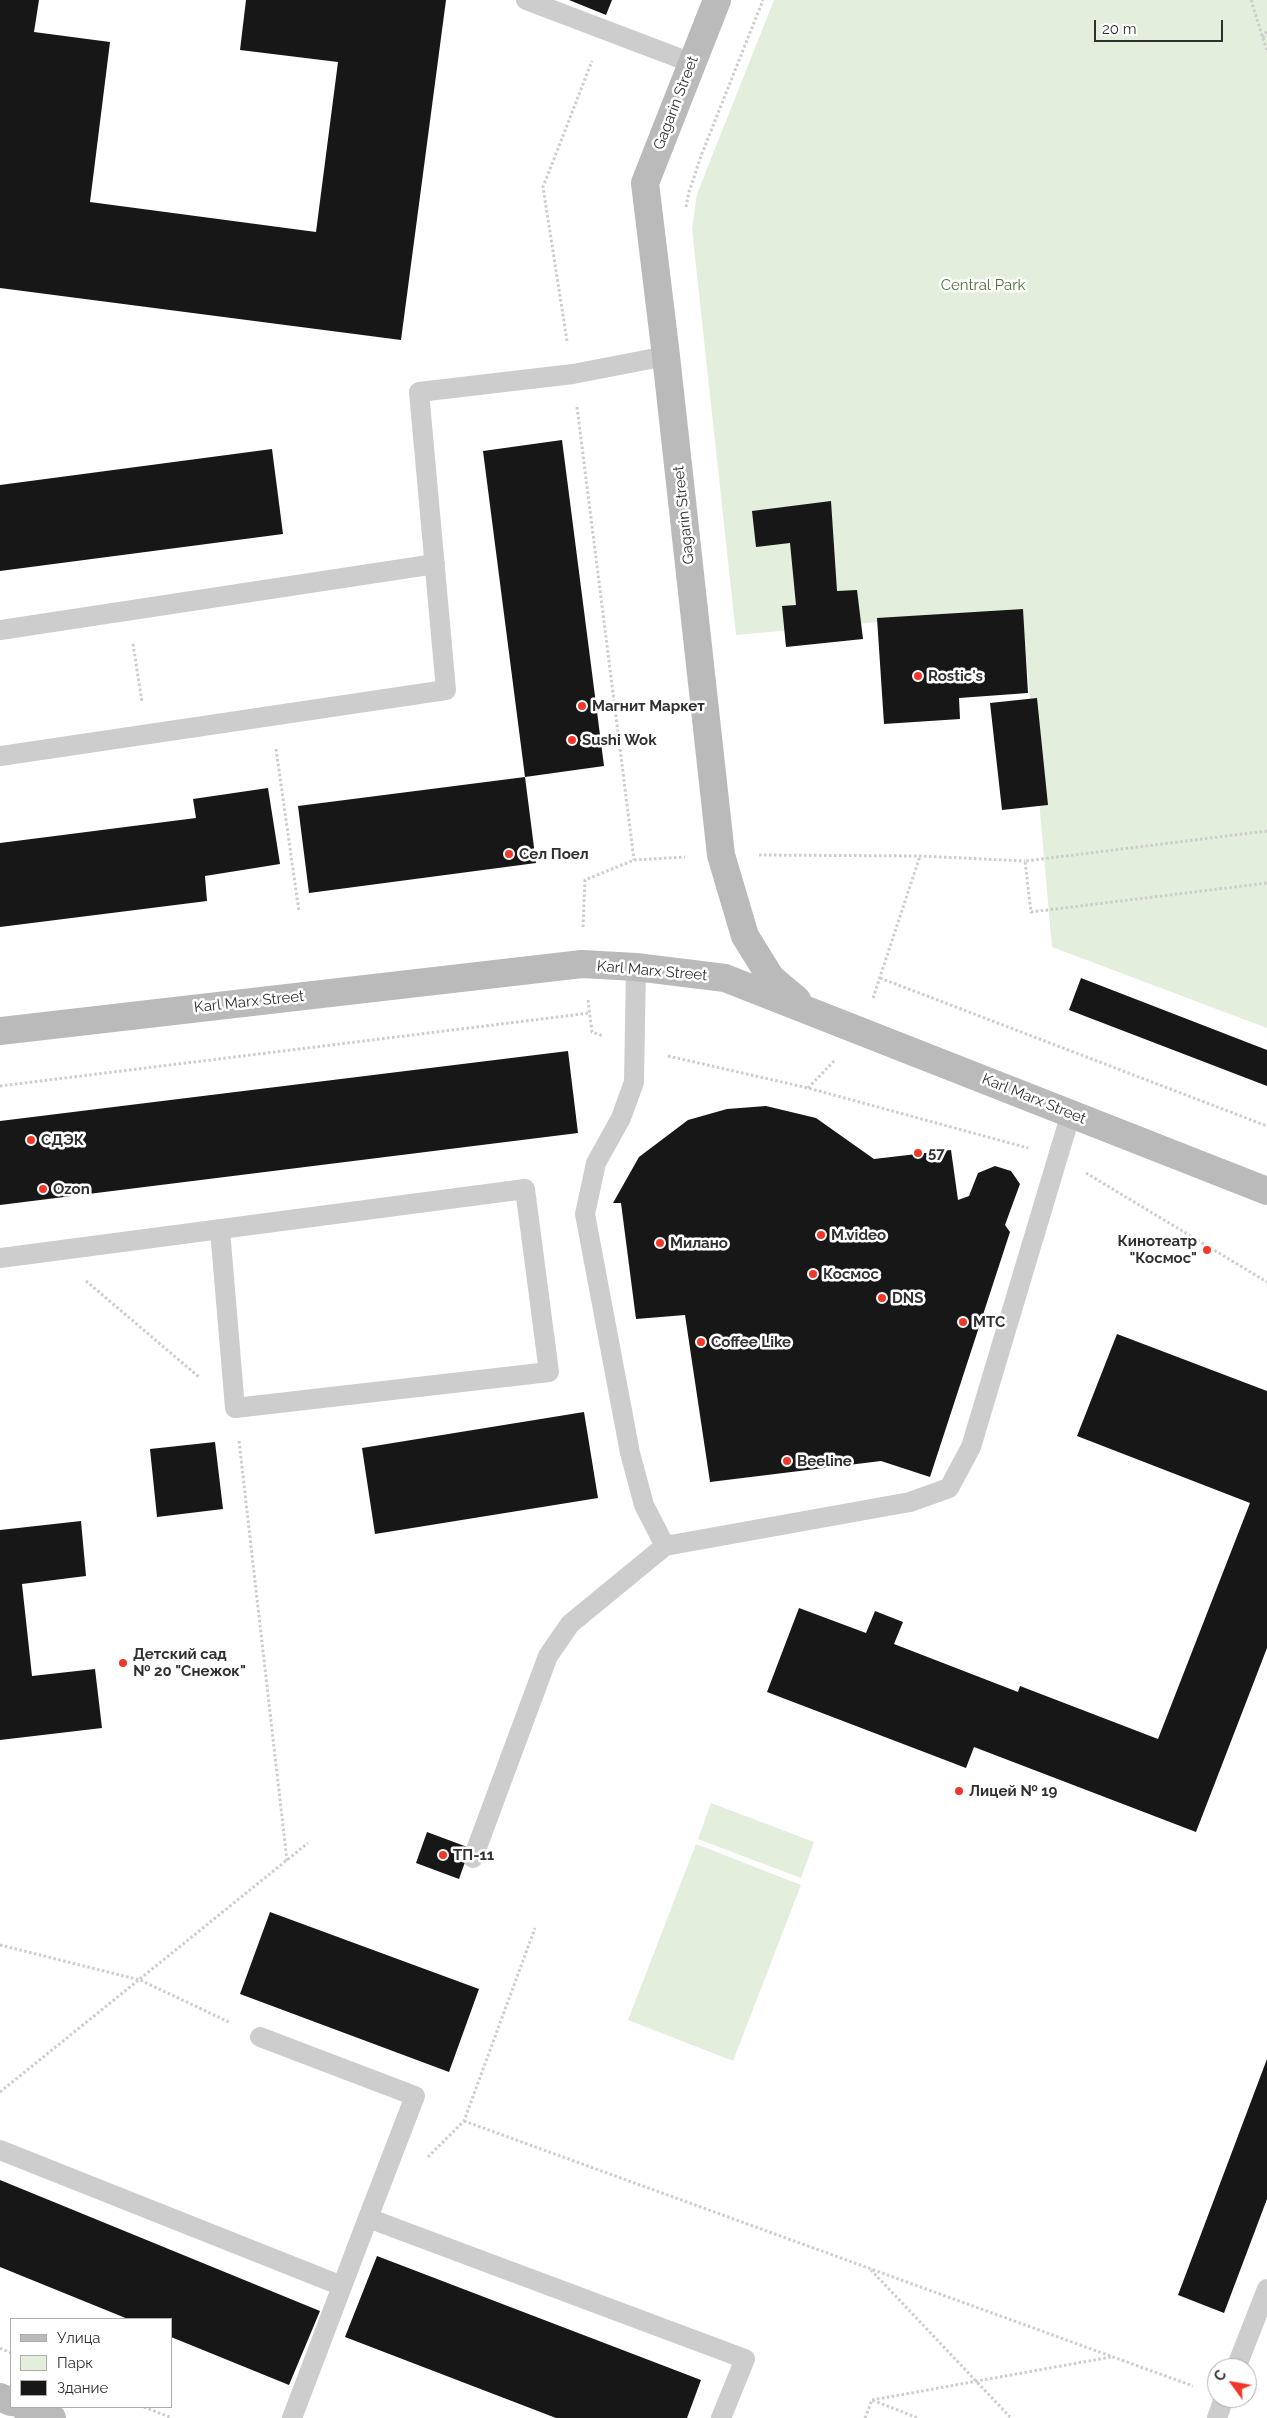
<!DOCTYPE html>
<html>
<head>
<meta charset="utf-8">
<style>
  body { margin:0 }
  #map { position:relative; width:1267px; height:2418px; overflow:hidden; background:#fff; font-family:Raleway,sans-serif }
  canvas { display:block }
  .legend { position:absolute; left:10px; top:2318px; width:162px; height:90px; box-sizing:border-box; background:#fff; border:1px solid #acacac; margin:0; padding:6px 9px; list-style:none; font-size:15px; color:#303030 }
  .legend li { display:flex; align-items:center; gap:10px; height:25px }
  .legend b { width:25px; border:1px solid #acacac }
  .north { position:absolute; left:1207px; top:2358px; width:50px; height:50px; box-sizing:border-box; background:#fff; border:1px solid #acacac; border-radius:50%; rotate:302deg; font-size:14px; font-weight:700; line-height:20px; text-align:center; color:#303030 }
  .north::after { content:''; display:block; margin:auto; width:18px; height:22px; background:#f13828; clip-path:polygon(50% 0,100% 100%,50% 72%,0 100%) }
  .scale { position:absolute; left:1094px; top:20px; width:129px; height:22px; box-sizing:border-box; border:2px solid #303030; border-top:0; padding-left:6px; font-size:15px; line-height:18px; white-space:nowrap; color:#303030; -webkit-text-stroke:4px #fff; paint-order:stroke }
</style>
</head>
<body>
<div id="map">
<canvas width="1267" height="2418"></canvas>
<ul class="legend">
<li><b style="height:6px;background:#bababa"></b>Улица</li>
<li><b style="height:14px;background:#e4eedd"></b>Парк</li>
<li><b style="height:14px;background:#171717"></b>Здание</li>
</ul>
<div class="north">С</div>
<div class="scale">20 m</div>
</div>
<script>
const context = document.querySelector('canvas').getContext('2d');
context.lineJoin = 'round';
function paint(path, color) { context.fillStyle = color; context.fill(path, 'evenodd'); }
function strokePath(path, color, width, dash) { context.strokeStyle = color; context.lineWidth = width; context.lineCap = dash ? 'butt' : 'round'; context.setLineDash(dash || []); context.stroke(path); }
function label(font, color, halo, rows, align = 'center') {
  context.font = font + ' Raleway,sans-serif'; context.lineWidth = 5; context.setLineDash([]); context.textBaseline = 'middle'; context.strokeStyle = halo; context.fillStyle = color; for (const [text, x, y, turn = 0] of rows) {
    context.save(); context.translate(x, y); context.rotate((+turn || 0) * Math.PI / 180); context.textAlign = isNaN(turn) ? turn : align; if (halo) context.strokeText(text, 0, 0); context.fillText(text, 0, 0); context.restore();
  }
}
paint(new Path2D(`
  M 774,0 L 1267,0 L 1267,1028 L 1052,947 L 1022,609 L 736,635 L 692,229 L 697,194 Z
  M 711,1803 L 814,1842 L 801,1878 L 698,1839 Z
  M 696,1844 L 801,1885 L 733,2061 L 628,2020 Z`), '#e4eedd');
paint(new Path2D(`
  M 0,0 L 39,0 L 34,32 L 110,42 L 90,202 L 316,232 L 338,62 L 240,50 L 246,0 L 446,0 L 401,340 L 0,288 Z
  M 569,0 L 612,0 L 606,15 Z
  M 562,440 L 604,766 L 525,777 L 483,451 Z
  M 272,449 L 283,534 L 0,571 L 0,485 Z
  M 831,501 L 837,591 L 857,590 L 863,639 L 786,647 L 782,606 L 796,605 L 790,543 L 756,547 L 752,511 Z
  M 1023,609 L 1028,693 L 959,698 L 960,719 L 884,724 L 877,618 Z
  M 1037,698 L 1048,805 L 1002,810 L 990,703 Z
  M 525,777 L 536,863 L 309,893 L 298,806 Z
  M 268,788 L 280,864 L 205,876 L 207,901 L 0,927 L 0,843 L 196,818 L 193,799 Z
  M 1081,978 L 1267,1050 L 1267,1086 L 1069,1010 Z
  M 568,1051 L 578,1133 L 0,1205 L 0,1121 Z
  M 766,1106 L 816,1118 L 874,1159 L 951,1150 L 958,1200 L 969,1196 L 978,1173 L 995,1166 L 1011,1171 L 1020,1184 L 1005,1225 L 1010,1232 L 930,1477 L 881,1461 L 710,1482 L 685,1315 L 636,1319 L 621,1203 L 613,1203 L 639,1157 L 688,1120 L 727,1109 Z
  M 1117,1334 L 1267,1391 L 1267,1648 L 1196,1832 L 974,1747 L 966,1768 L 767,1692 L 799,1608 L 866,1633 L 875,1611 L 903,1622 L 894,1644 L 1018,1692 L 1020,1686 L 1158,1739 L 1250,1503 L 1077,1436 Z
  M 584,1412 L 598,1498 L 375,1534 L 362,1448 Z
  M 215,1442 L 223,1509 L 157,1517 L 150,1449 Z
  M 81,1521 L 86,1576 L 22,1584 L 32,1676 L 95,1669 L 102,1728 L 0,1740 L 0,1530 Z
  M 427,1832 L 470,1848 L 459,1879 L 416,1863 Z
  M 270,1912 L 479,1989 L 449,2072 L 240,1994 Z
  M 1267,2059 L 1267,2199 L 1224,2313 L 1178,2295 Z
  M 0,2180 L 320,2311 L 289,2385 L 171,2337 L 171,2319 L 128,2319 L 0,2267 Z
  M 377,2256 L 701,2380 L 687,2418 L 556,2418 L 345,2337 Z`), '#171717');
strokePath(new Path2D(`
  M 1251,0 L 1267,51
  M 1263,38 L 1267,30
  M 686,207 L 689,192 L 701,156 L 763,0
  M 567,341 L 543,187 L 592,61
  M 577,407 L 634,860
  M 133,644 L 142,702
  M 276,749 L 299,912
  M 1267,831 L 1025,861 L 1031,912 L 1267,883
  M 759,855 L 920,856 L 1025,861
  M 583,927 L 585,880 L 634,860 L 685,857
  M 880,978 L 1267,1126
  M 873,998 L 920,856
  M 588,1000 L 592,1032 L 603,1036
  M 668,1056 L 808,1088 L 1028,1148
  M 0,1086 L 590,1013
  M 808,1088 L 835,1060
  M 1086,1173 L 1267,1282
  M 86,1281 L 199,1377
  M 239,1441 L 287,1861
  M 0,1945 L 140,1980 L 231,2023
  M 0,2092 L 308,1843
  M 464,2121 L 1193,2386
  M 428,2157 L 464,2121 L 535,1928
  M 871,2270 L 1011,2418
  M 0,2348 L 11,2353
  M 872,2400 L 1111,2357
  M 144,2407 L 172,2418
  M 865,2418 L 872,2400 L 918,2418`), '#cdcdcd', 3, [2.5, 2.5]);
strokePath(new Path2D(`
  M 526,0 L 692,63
  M 0,630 L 435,564
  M 0,756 L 446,690 L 419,392 L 573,374 L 666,356
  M 636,967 L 634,1082 L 621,1118 L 596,1163 L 585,1214 L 630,1453 L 644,1505 L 665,1546
  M 0,1258 L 525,1189 L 549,1372 L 235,1408 L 220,1230
  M 473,1858 L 548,1656 L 570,1624 L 665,1546 L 910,1502 L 949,1488 L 971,1447 L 1071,1113
  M 260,2037 L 415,2096 L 368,2218
  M 0,2150 L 342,2286
  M 1236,2368 L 1267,2289
  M 292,2418 L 368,2218 L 745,2359 L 721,2418
  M 1217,2418 L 1224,2398`), '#cdcdcd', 20);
strokePath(new Path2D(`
  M 717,0 L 645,183 L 666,356 L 721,855 L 745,936 L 771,978 L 797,1000
  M 0,1031 L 582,964 L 636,967 L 725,978 L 1267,1191
  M 0,2397 L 11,2402
  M 24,2407 L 52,2418`), '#bababa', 28);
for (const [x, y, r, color] of [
  [918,676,5,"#f13828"],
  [582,706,5,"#f13828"],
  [572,740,5,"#f13828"],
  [509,854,5,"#f13828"],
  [31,1140,5,"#f13828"],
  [918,1153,5,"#f13828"],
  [43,1189,5,"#f13828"],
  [821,1235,5,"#f13828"],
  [660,1243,5,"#f13828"],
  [1207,1250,5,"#f13828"],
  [813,1274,5,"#f13828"],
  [882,1298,5,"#f13828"],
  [963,1322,5,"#f13828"],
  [701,1342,5,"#f13828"],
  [787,1461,5,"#f13828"],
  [123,1663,5,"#f13828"],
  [959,1791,5,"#f13828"],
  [443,1855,5,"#f13828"]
]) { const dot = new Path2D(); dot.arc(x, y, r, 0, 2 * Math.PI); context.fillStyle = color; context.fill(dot); strokePath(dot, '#fff', 2); }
label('15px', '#303030', '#fff', [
  ["Gagarin Street",676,103,-69],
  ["Gagarin Street",684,515,-96],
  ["Karl Marx Street",652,971,5],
  ["Karl Marx Street",249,1002,-6],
  ["Karl Marx Street",1034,1099,22]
]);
label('15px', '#4b703a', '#fff', [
  ["Central Park",983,285]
]);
label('bold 15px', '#303030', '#fff', [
  ["Rostic's",928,676],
  ["Магнит Маркет",592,706],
  ["Sushi Wok",582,740],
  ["Сел Поел",519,854],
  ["СДЭК",41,1140],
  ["57",928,1153],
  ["Ozon",53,1189],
  ["M.video",831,1235],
  ["Кинотеатр",1197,1241,"right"],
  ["\"Космос\"",1197,1258,"right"],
  ["Милано",670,1243],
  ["Космос",823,1274],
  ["DNS",892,1298],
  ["МТС",973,1322],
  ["Coffee Like",711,1342],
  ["Beeline",797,1461],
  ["Детский сад",133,1654],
  ["№ 20 \"Снежок\"",133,1671],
  ["Лицей № 19",969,1791],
  ["ТП-11",453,1855]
], 'left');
</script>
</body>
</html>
